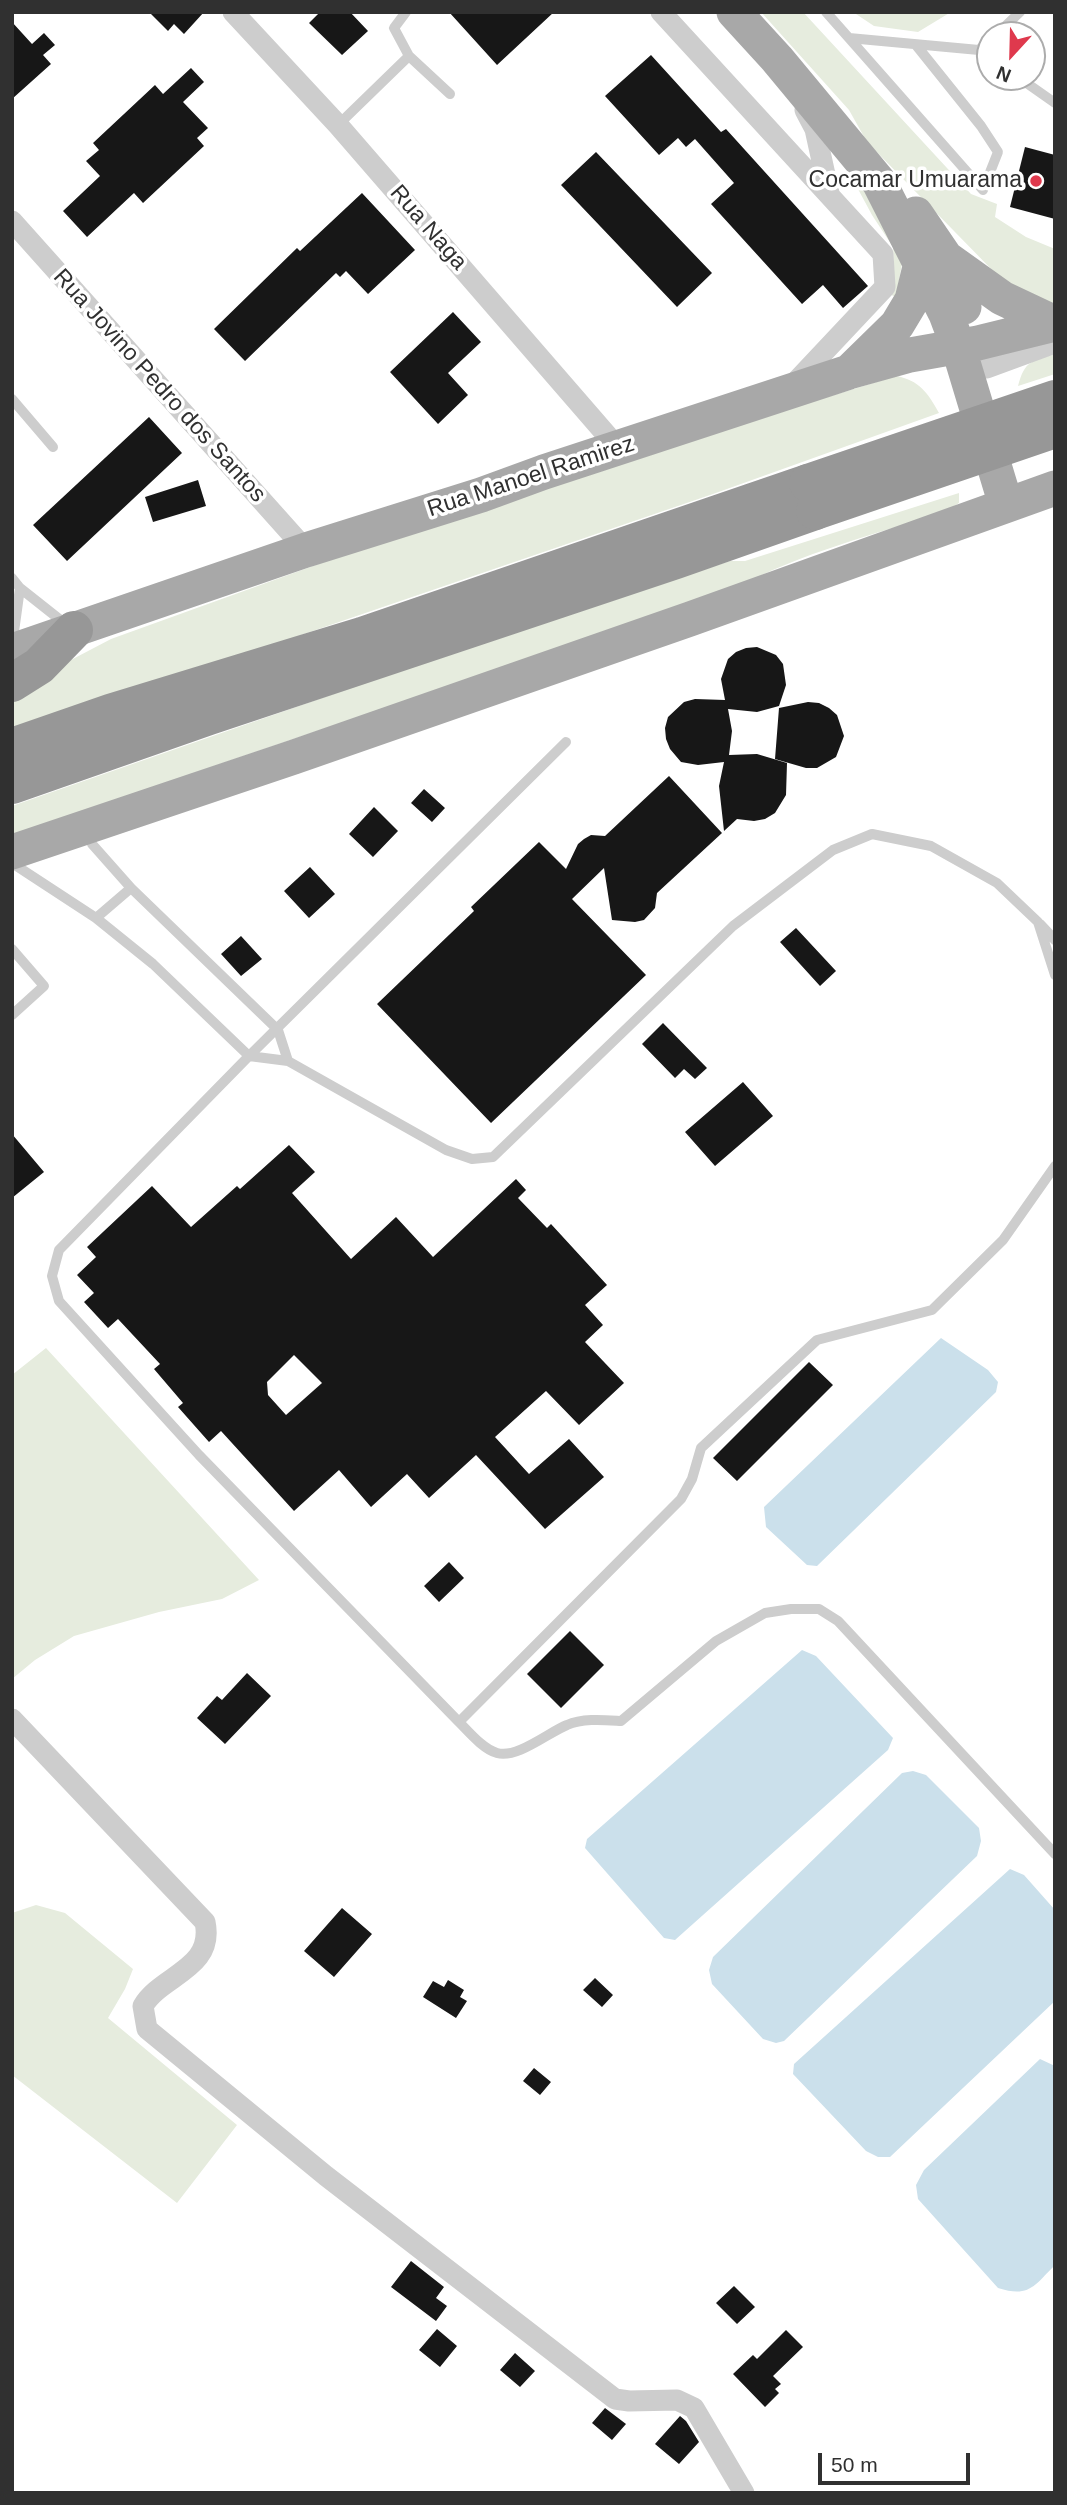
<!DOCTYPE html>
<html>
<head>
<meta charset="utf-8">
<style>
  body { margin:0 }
  #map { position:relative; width:1067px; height:2505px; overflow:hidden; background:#fff; font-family:Helvetica,sans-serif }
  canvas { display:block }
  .frame { position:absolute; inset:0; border:14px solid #303030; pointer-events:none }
  .north { position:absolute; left:976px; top:21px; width:70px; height:70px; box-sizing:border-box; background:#fff; border:2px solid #acacac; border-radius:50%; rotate:202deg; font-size:19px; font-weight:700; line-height:28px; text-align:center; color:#303030 }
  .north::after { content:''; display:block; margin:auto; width:24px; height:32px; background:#df394d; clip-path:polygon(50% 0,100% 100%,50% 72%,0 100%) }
  .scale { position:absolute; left:818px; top:2453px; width:152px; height:32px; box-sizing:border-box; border:4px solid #303030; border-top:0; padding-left:9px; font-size:21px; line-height:24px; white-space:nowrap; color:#303030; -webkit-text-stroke:5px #fff; paint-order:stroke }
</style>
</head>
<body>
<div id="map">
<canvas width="1067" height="2505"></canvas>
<div class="frame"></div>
<div class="north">N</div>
<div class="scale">50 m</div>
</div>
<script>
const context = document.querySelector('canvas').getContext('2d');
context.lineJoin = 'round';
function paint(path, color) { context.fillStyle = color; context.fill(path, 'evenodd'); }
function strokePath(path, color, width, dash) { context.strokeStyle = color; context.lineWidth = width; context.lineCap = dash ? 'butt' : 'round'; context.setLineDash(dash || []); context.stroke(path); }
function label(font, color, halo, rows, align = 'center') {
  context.font = font + ' Helvetica,sans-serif'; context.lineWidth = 7; context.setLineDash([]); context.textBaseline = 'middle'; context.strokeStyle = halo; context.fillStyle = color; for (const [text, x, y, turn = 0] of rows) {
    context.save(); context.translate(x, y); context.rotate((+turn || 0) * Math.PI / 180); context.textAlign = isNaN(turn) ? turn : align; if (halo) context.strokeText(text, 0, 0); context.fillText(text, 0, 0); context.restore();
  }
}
paint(new Path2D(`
  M 761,12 L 803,12 L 971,194 L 997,204 L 995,217 L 1026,237 L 1055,249 L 1055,306 L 1021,291 L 997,275 L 867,142 L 849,110 Z
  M 853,12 L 951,12 L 918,32 L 874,26 Z
  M 851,176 L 881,209 L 903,258 L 896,297 L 889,294 L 894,265 L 893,247 L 872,215 Z
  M 1055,354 L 1055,374 L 1018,386 C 1025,360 1031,362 1055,354 Z
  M 896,376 C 919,380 928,393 939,413 L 713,494 L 12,734 L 12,697 L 48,672 L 111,639 L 349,553 L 671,445 Z
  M 959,493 L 959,503 L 945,512 C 875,534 801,553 736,588 L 12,835 L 12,806 L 474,645 L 730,561 L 745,561 Z
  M 46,1348 L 259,1580 L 222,1599 L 159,1612 L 74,1636 L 35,1660 L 12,1679 L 12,1375 Z
  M 36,1905 L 65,1913 L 133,1969 L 125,1989 L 108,2018 L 237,2125 L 177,2203 L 12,2075 L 12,1913 Z`), '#e6ecde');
paint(new Path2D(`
  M 941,1338 L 988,1370 L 998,1382 L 996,1392 L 817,1566 L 807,1565 L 766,1527 L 764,1507 Z
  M 802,1650 L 816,1656 L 893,1738 L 888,1750 L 675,1940 L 664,1938 L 585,1848 L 587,1839 Z
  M 913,1771 L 926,1775 L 979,1828 L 981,1841 L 977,1856 L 784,2041 L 776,2043 L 763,2039 L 712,1984 L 709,1970 L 713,1957 L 902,1773 Z
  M 1010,1869 L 1024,1875 L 1055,1910 L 1055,2001 L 890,2157 L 878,2157 L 866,2151 L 793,2074 L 794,2064 Z
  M 1040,2059 L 1055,2066 L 1055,2265 C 1034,2286 1029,2298 998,2288 L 918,2199 L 916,2185 L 924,2170 Z`), '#cbe0eb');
paint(new Path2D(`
  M 149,12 L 204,12 L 184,34 L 174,24 L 168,31 Z
  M 320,12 L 350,12 L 368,31 L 342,55 L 309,23 Z
  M 449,12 L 554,12 L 497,65 Z
  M 12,22 L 32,44 L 44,33 L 55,45 L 43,55 L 51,64 L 12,99 Z
  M 651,55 L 721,132 L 726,129 L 868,286 L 843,308 L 823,285 L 802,304 L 711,204 L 734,183 L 695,139 L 686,147 L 678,138 L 659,155 L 605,96 Z
  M 191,68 L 204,82 L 183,102 L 208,128 L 197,138 L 204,146 L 143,203 L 134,193 L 87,237 L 63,211 L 100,176 L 86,161 L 99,150 L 93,143 L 155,85 L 163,94 Z
  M 1025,147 L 1055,155 L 1055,219 L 1010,207 Z
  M 596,152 L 712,273 L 677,307 L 561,185 Z
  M 362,193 L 415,250 L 368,294 L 346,271 L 340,277 L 336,273 L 245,361 L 214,329 L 297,248 L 300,251 Z
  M 453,312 L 481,342 L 448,373 L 468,395 L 438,424 L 390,372 Z
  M 149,417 L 182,453 L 67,561 L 33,525 Z
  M 198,480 L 206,506 L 153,522 L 145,497 Z
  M 757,647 L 776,655 L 783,664 L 786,685 L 779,706 L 757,712 L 728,709 L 732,731 L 729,755 L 757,754 L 787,763 L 786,795 L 775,813 L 765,819 L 754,821 L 737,819 L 724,831 L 719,786 L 724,762 L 698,765 L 681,762 L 670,749 L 666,739 L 665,728 L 668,717 L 684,702 L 695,699 L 725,700 L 721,679 L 728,659 L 736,652 L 746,648 Z
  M 808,702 L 819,703 L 829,708 L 837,715 L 844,736 L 836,757 L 817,768 L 806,768 L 775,759 L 779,708 Z
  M 669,776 L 722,833 L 657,893 L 655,908 L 644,920 L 635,922 L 612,920 L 604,868 L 572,899 L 646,975 L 491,1123 L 377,1004 L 474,911 L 471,907 L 539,842 L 566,869 L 578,844 L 584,839 L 591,835 L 605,836 Z
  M 424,789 L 445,808 L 432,822 L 411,803 Z
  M 374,807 L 398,831 L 373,857 L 349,834 Z
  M 310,867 L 335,894 L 309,918 L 284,891 Z
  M 796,928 L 836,971 L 820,986 L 780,942 Z
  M 241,936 L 262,959 L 241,976 L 221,954 Z
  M 663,1023 L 707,1068 L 695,1079 L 684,1069 L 675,1078 L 642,1044 Z
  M 743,1082 L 773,1116 L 715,1166 L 685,1132 Z
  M 12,1134 L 44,1172 L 12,1198 Z
  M 289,1145 L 315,1172 L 292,1193 L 351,1259 L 396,1217 L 433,1257 L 516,1179 L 526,1190 L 518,1198 L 547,1228 L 551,1224 L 607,1285 L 585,1305 L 603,1325 L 585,1342 L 624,1383 L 579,1425 L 546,1391 L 495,1437 L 529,1474 L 569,1439 L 604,1477 L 545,1529 L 476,1455 L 429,1498 L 407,1474 L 371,1507 L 339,1470 L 294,1511 L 221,1431 L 209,1442 L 178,1407 L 183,1403 L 154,1369 L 160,1364 L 118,1319 L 108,1328 L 84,1302 L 94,1293 L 77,1275 L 96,1257 L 87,1247 L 152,1186 L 191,1227 L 237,1186 L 240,1189 ZM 294,1355 L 322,1383 L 286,1415 L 268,1395 L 267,1382 Z
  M 809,1362 L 833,1385 L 737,1481 L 713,1458 Z
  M 449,1562 L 464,1578 L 439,1602 L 424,1586 Z
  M 570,1631 L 604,1665 L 561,1708 L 527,1674 Z
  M 247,1673 L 271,1696 L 225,1744 L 197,1718 L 217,1696 L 222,1700 Z
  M 342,1908 L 372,1934 L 334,1977 L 304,1951 Z
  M 595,1978 L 613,1995 L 602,2007 L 583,1990 Z
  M 448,1980 L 464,1990 L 460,1997 L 467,2001 L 456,2018 L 423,1997 L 433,1981 L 444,1987 Z
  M 534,2068 L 551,2082 L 540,2095 L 523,2081 Z
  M 411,2261 L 444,2287 L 436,2298 L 447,2306 L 436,2321 L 391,2287 Z
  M 734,2286 L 755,2307 L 737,2324 L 716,2303 Z
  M 437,2329 L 457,2346 L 440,2367 L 419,2350 Z
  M 786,2330 L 803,2347 L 773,2376 L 781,2384 L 775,2389 L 779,2393 L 765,2407 L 733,2374 L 753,2355 L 757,2359 Z
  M 515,2353 L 535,2371 L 520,2387 L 500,2370 Z
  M 605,2408 L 626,2424 L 612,2440 L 592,2423 Z
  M 680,2416 L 686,2421 L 699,2442 L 679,2464 L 655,2444 Z`), '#171717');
strokePath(new Path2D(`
  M 406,12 L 394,28 L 409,56 L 450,94
  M 826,12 L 983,190 L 998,152 L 981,126 L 916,45
  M 996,35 L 1020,12
  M 849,38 L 979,50 L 990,58
  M 979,50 L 990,40
  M 1018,77 L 1055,103
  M 338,125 L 409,56
  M 12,399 L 53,447
  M 12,578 L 20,588 L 68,626
  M 12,646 L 20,588
  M 566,742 L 249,1056 L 59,1250 L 52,1276 L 59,1301 L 199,1455 L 459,1722 L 681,1499 L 692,1479 L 701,1448 L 817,1340 L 932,1310 L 1003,1240 L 1055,1166
  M 89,831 L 92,844 L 131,888 L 278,1030 L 288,1061
  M 12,863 L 96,918 L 153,964 L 249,1056 L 288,1061 L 446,1150 L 472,1159 L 493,1157 L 733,926 L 833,850 L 872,834 L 931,846 L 997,883 L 1038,922 L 1055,975
  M 96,918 L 131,888
  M 1040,924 L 1055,940
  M 12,949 L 44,986 L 12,1015
  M 459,1722 C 469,1732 483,1749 497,1753 C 517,1759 549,1732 567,1725 C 583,1718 604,1720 621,1721 L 716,1641 L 765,1613 L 791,1609 L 819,1609 L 838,1621 L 1055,1854`), '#cdcdcd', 10);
strokePath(new Path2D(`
  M 233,12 L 338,125 L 618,448
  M 661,12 L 883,254 L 885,287 L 790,388
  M 805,110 L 815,129 L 829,193
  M 12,221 L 306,550
  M 987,368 L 1055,343
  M 12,1719 L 205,1922 C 215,1969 161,1975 143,2006 L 147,2029 L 326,2176 L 615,2399 L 629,2401 L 677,2400 L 694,2408 L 744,2493`), '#cdcdcd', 21);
strokePath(new Path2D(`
  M 734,12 L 777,59 L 879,182 L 946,314 L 958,346 L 1006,505
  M 916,214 L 946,258 L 964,307
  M 946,258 L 1002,298 L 1055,323
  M 850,371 L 897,325 L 912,300 L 921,263
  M 12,651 L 306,550 L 481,495 L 544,472 L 849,372 L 910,355 L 978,343 L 1055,324
  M 12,852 L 294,757 L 690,619 L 1055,488`), '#a8a8a8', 35);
strokePath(new Path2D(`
  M 12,683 L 39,666 L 74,630
  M 12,747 L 110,713 L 362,636 L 808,483
  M 12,785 L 209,716 L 676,560 L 815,511`), '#979797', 38);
strokePath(new Path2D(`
  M 808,483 L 1055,399
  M 815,511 L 1055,429`), '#979797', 38);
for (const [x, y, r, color] of [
  [1036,181,7,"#df394d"]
]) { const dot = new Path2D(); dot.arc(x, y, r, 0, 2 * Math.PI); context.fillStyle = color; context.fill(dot); strokePath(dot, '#fff', 2.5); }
label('23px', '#303030', '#fff', [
  ["Cocamar Umuarama",1022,181]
], 'right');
label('23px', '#303030', '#fff', [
  ["Rua Naga",428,228,49],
  ["Rua Jovino Pedro dos Santos",159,386,48],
  ["Rua Manoel Ramirez",531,477,-18]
]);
</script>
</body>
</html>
